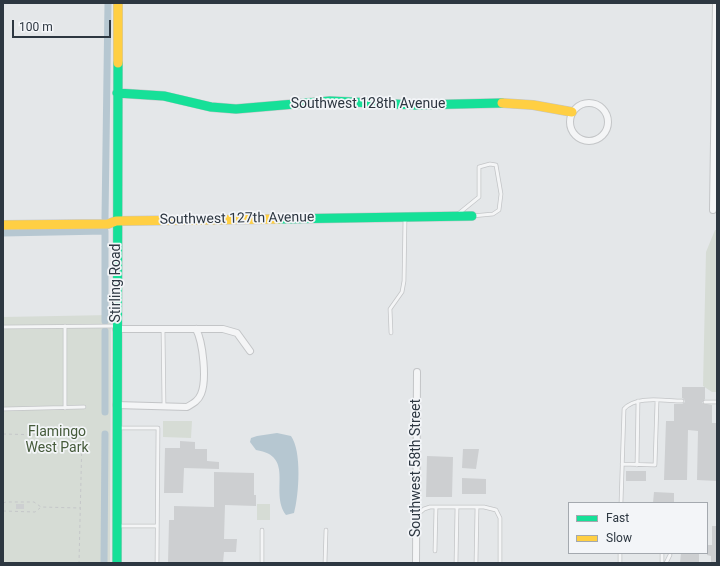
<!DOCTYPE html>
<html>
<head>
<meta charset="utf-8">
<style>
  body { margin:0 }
  #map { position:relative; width:720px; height:566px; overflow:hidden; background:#e4e7e9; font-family:Roboto,sans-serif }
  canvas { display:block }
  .frame { position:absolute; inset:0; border:4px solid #2d3741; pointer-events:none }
  .legend { position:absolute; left:568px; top:502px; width:140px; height:52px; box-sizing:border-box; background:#f3f5f8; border:1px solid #a4a9af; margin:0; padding:5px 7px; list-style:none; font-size:12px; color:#2d3741 }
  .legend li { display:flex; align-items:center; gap:8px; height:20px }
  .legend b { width:20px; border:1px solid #a4a9af }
  .scale { position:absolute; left:12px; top:20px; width:99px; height:18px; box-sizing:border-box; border:2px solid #2d3741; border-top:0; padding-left:5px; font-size:12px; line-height:14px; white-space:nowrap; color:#2d3741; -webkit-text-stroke:3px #f3f5f8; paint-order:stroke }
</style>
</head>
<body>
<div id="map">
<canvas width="720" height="566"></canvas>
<div class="frame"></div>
<ul class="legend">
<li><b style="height:5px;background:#16e098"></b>Fast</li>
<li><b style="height:5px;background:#ffcf43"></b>Slow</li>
</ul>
<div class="scale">100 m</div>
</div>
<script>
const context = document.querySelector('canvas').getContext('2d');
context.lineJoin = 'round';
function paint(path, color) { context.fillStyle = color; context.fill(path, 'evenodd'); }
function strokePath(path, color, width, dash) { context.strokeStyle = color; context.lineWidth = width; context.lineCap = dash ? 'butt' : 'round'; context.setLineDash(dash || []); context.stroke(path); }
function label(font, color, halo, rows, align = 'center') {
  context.font = font + ' Roboto,sans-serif'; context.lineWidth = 3.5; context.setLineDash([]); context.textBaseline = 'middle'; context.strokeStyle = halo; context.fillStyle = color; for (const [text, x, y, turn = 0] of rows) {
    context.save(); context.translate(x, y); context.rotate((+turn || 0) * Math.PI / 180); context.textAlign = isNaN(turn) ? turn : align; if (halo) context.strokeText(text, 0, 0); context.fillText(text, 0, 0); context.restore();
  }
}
paint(new Path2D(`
  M 715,230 L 717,230 L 717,392 L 712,392 L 703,386 L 706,252 Z
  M 111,315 L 110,563 L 3,563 L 3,317 Z
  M 163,421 L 192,421 L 191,438 L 163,437 Z
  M 257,504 L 270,504 L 270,520 L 257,520 Z`), '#d6dcd5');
paint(new Path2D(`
  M 277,433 L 291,436 C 302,451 299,495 294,513 L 286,515 C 269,492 296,456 256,450 L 250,442 L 251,438 L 257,436 Z`), '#b6c7d1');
strokePath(new Path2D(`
  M 105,218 L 108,3
  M 3,233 L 105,231 L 105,321
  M 105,331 L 105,412
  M 104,563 L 105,434`), '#b6c7d1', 7);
paint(new Path2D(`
  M 682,387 L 705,387 L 705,399 L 702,403 L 712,405 L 712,423 L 717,423 L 717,481 L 697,480 L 698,431 L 688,430 L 687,480 L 664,480 L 666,421 L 674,421 L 674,404 L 682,404 L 685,402 L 684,399 L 682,398 Z
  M 180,441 L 195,442 L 195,449 L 207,449 L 207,461 L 219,462 L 219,469 L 184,468 L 183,493 L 164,493 L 165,448 L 180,448 Z
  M 463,449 L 479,449 L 476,469 L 462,468 Z
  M 427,456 L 453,457 L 452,497 L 426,497 Z
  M 626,471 L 646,471 L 646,481 L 626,481 Z
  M 214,472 L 254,473 L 254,495 L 256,495 L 256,506 L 225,505 L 224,539 L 237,539 L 236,552 L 224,552 L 223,563 L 168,563 L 169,520 L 174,520 L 174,506 L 214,507 Z
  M 462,478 L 486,479 L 486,494 L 462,494 Z
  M 654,492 L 674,493 L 674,503 L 653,503 Z
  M 16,504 L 24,504 L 24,509 L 16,509 Z
  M 712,526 L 717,526 L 717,563 L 711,563 L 711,556 L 707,555 L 707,545 L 712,545 Z
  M 681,553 L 699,553 L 699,563 L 680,563 Z`), '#cdcfd1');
const lane = new Path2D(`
  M 458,214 L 479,197 L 479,167 L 490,164 L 496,165 L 501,194 L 499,210 L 493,214 L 472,216
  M 3,327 L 116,326
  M 163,329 L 164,406
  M 391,333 L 390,309 L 402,292 L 404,281 L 405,218
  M 705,402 L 717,402
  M 65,408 L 65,326
  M 3,409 L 84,407
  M 119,428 L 158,428 L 157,563
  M 622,464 L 655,465 L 657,401
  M 637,465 L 638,401
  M 621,503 L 624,409 C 636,395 665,401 682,401
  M 417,515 L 424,509 L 430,507 L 484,507 L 496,510 L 500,518 L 500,563
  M 119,526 L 157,526
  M 435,551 L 436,507
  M 262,563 L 262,530
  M 325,563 L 326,530
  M 456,563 L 457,507
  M 476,563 L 477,507
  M 620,563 L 620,553
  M 662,563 L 662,553
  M 666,563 L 670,555`);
const street = new Path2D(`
  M570 122a19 19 0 1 1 38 0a19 19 0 1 1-38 0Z
  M 713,210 L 716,3
  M 116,329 L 223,329 L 237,333 L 250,351
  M 116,405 L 187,407 C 194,403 198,401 201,394 C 207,380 203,342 196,329
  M 416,563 L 417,372`);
const fast = new Path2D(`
  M 117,93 L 164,96 L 211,107 L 236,109 L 330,101 L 415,105 L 502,103
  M 279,219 L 472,216
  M 117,563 L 118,63`);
const slow = new Path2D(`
  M 118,63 L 118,3
  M 502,103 L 533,105 L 572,112
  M 3,225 L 108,224 L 116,221 L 279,219`);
strokePath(lane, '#c3c5c7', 4.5);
strokePath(street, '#c3c5c7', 8);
strokePath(fast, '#c3c5c7', 10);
strokePath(slow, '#c3c5c7', 10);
strokePath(new Path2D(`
  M 3,434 L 82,436 L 79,563
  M 3,503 L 6,502 L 34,502 L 41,507 L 80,508
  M 3,511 L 35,512 L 40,508`), '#c5c7c9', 1, [3, 3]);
strokePath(lane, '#f4f5f6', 3);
strokePath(street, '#f4f5f6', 6);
strokePath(fast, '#16e098', 9);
strokePath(slow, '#ffcf43', 9);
label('14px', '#2d3741', '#f3f5f8', [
  ["Southwest 128th Avenue",368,104],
  ["Southwest 127th Avenue",237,219,-1],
  ["Stirling Road",116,283,-90],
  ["Southwest 58th Street",416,468,-90]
]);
label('14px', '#465b3b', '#f3f5f8', [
  ["Flamingo",57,432],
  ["West Park",57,448]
]);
</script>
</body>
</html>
